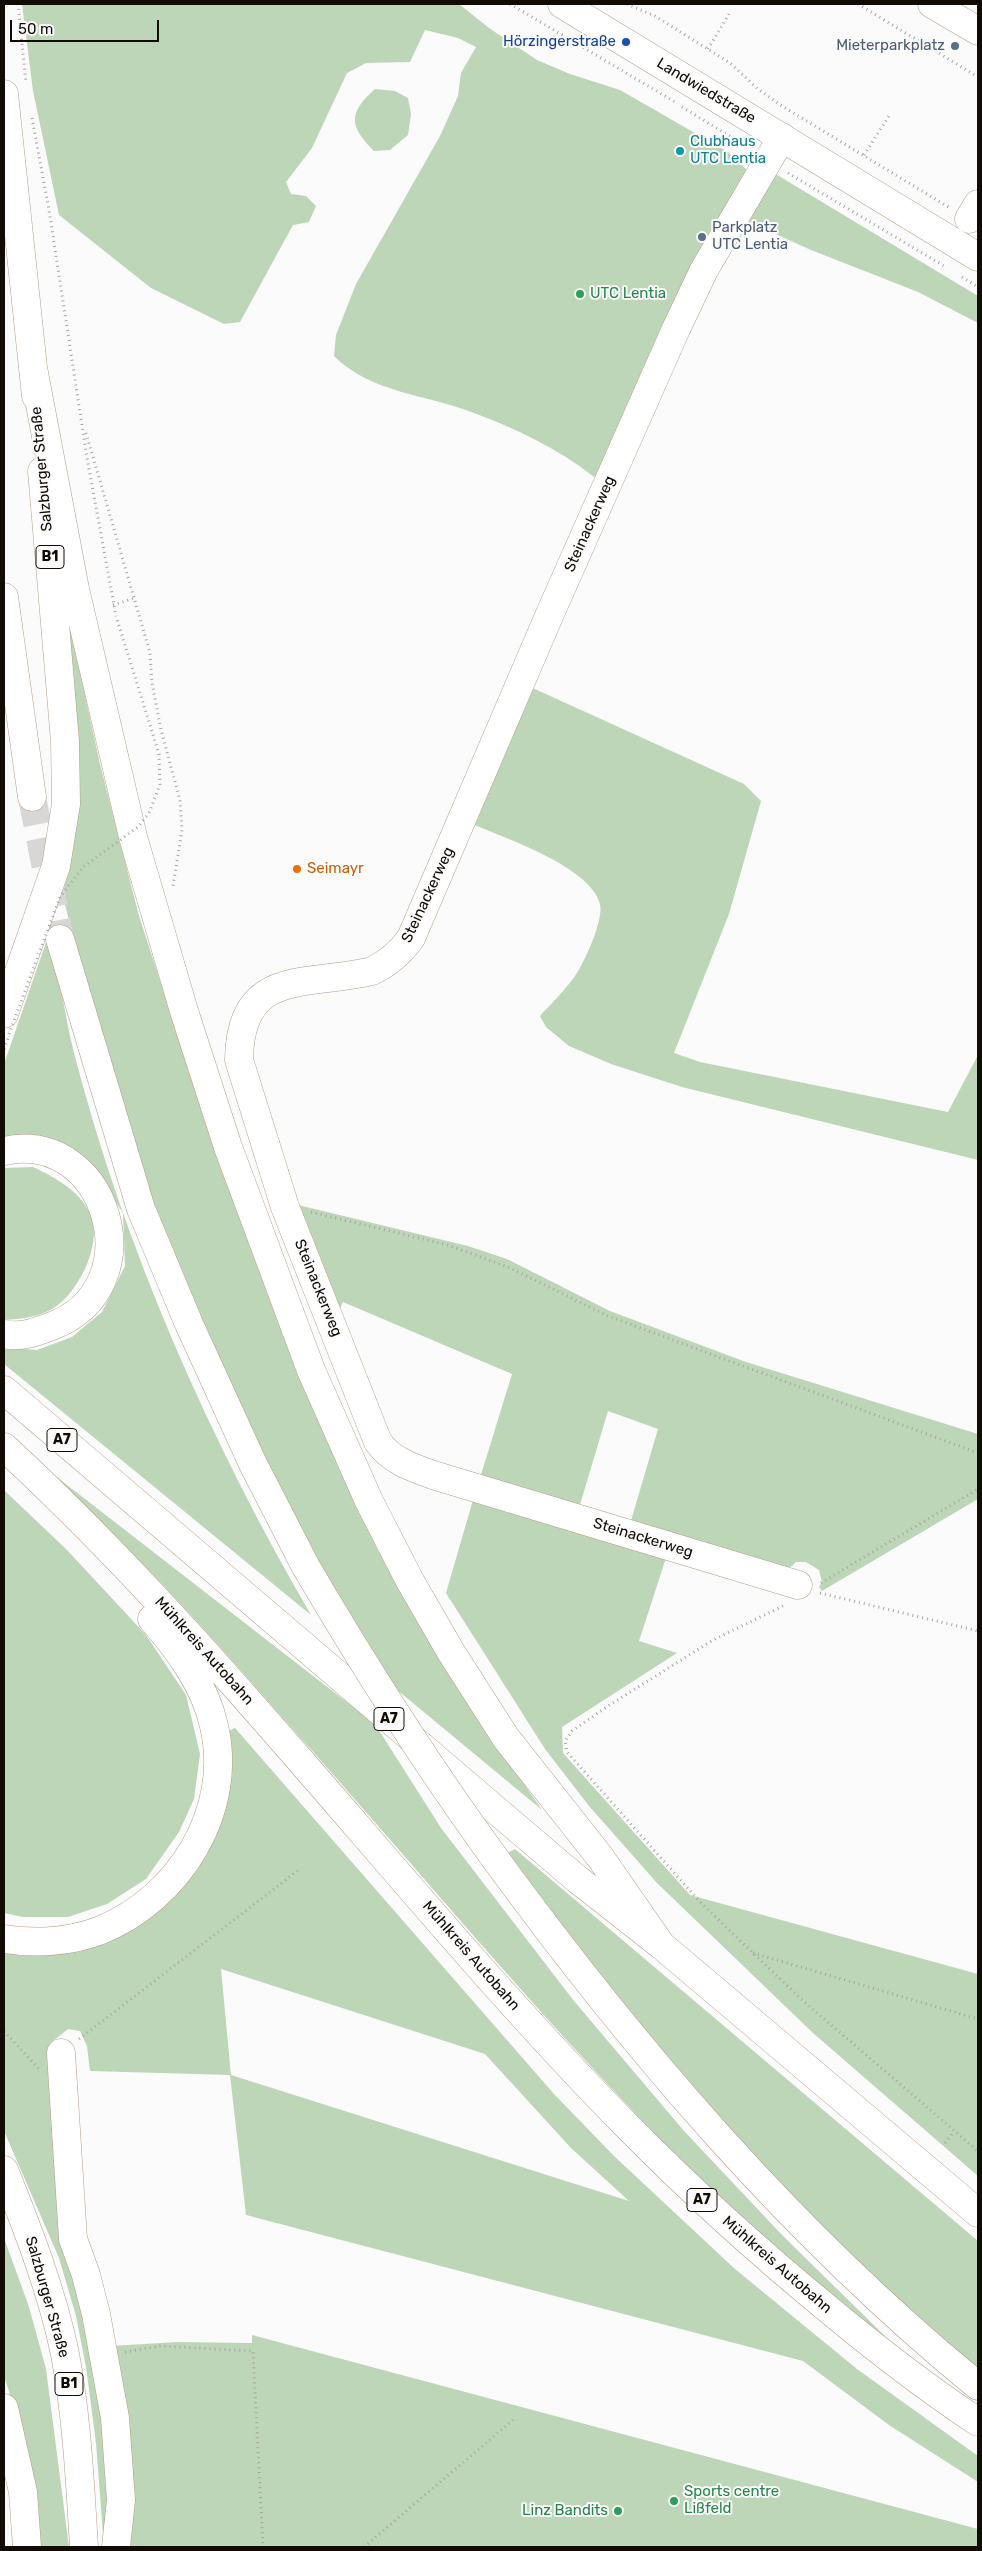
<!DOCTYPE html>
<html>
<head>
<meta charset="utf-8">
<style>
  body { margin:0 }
  #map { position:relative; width:982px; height:2551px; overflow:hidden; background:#fbfbfb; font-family:Rubik,sans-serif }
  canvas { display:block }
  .frame { position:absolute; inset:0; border:5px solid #110b04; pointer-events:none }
  .scale { position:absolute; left:10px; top:20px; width:149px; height:22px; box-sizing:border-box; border:2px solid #110b04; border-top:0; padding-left:6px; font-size:15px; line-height:18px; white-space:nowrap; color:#110b04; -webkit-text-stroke:4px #fbfbfb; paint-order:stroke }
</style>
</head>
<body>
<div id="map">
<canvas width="982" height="2551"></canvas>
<div class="frame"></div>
<div class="scale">50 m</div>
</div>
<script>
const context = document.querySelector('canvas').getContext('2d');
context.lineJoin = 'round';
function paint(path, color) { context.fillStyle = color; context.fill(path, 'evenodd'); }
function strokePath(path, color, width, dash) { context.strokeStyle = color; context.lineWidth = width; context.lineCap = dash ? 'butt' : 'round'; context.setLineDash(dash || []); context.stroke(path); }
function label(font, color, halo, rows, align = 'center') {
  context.font = font + ' Rubik,sans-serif'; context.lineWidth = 4; context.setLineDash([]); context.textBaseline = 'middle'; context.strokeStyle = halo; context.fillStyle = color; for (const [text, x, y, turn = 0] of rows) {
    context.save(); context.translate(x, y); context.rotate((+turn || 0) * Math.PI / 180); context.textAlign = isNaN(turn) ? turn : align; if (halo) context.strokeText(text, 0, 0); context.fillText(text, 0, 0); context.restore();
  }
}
paint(new Path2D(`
  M 22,4 L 459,4 L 489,28 L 537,60 L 570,74 L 620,90 L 728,152 L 749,172 L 607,462 L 594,477 C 559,449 515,428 474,413 C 427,394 372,394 334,356 L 336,335 L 356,284 L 440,136 L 458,96 L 461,73 L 476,47 L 458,38 L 425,30 L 410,62 L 366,63 L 347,73 L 312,148 L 286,182 L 291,194 L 306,196 L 316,206 L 309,222 L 293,225 L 240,322 L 224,324 L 151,288 L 59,215 L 33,91 Z
  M 375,89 L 395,91 L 408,98 L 411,114 L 408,135 L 390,150 L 374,151 C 349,126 348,113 375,89 Z
  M 774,173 L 978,296 L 978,323 L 918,292 L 811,250 L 747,221 Z
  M 61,586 L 100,764 L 139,916 L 218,1158 L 297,1372 L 378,1550 L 452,1680 L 542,1810 L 384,1679 L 309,1546 L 226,1382 L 164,1233 L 111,1082 L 63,897 L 73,813 Z
  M 526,685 L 744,784 L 761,801 L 729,914 L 674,1053 L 700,1062 L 948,1112 L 978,1055 L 978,1160 L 682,1087 L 611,1064 L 569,1046 L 546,1027 L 540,1016 C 552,1003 565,990 575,976 C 584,963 604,920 600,904 C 590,866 504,838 470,823 Z
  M 50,931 C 59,971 64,1013 74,1053 C 125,1250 209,1439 311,1615 L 4,1364 L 4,1347 L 37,1350 L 72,1337 L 102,1312 L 125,1266 L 123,1213 L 96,1172 L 42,1138 L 4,1137 L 4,1064 Z
  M 33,1167 C 56,1178 83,1192 92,1219 C 101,1247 77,1295 52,1309 C 38,1317 20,1319 4,1320 L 4,1168 Z
  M 294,1204 L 468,1246 L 507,1259 L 610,1311 L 746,1362 L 978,1434 L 978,1499 L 822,1591 L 819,1587 L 822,1582 L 819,1570 L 806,1562 L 796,1562 L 792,1566 L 783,1569 L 630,1524 L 658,1429 L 608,1411 L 579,1508 L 480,1478 L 512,1374 L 343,1302 L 336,1317 Z
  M 49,1471 L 375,1724 L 441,1828 L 574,2001 L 684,2131 L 783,2236 L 887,2338 C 666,2174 496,1958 315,1754 C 265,1698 216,1641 165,1587 C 127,1547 87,1509 49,1471 Z
  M 4,1490 L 67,1550 L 146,1635 L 186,1695 L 200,1754 L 194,1799 L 179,1832 L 146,1879 L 107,1904 L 68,1917 L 23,1917 L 4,1913 Z
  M 473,1500 L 667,1555 L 639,1641 L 677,1653 L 562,1727 L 563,1753 L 690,1895 L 978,1974 L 978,2176 L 813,2033 L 657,1883 L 589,1806 L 545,1749 L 446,1593 Z
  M 235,1728 L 554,2094 L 614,2156 L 735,2269 L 857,2369 L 978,2456 L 978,2482 L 889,2425 L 803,2361 L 246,2215 L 230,2075 L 90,2071 L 87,2046 L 80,2031 L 68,2029 L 53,2041 L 50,2057 L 115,2491 L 104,2547 L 96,2443 L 86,2367 L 76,2316 L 59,2258 L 4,2131 L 4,1950 L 161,1906 L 227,1732 ZM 221,1969 L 485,2054 L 571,2148 L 629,2201 L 231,2075 Z
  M 515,1849 L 978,2241 L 978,2373 L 905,2314 L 760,2167 L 572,1945 L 507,1853 Z
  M 4,2238 L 29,2307 L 46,2369 L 69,2547 L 38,2547 L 16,2413 L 4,2376 Z
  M 252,2335 L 978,2529 L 978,2547 L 125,2547 L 111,2346 L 178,2342 L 252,2343 Z`), '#bdd6b7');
strokePath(new Path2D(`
  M 32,797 L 60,939`), '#d8d7d6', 28, [28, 14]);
const minor = new Path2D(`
  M 932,4 L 978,31
  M 782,137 L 704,270 L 676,329 L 549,616 L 411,938 C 400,953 389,963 372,971 C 306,987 240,967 239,1060 L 285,1207 L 378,1442 C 392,1461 411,1467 433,1475 L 798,1585
  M 969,219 L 978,204
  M 61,2053 L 73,2239 L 86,2275 L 96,2314 L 115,2418 L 121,2500 L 116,2547
  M 4,2408 L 23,2492 L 27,2547`);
const major = new Path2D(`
  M 562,4 L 978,257
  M 4,94 L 36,396
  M 4,1014 L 56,866 L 66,804 L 65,741 L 42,471
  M 4,2170 C 28,2230 52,2291 65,2354 C 77,2418 80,2483 84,2547`);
const highway = new Path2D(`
  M 34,373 L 75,589 L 133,837 L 184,1011 L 228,1147 L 311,1370 L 369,1501 L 410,1581 L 451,1652 L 506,1738 L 600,1857 L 661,1945
  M 4,597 L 32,797
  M 60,939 L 141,1209 L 189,1324 L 253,1464 L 306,1567
  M 4,1151 C 107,1128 155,1287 52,1326 C 36,1332 21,1338 4,1334
  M 4,1390 L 497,1811 L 577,1879 L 661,1945 L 978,2213
  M 4,1447 C 231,1656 412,1908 628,2127 C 693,2193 762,2255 834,2314 C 880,2352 928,2389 978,2422
  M 491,1853 C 632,2047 792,2234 978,2386
  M 4,1939 C 35,1944 71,1942 101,1930 C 179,1898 234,1811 214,1726 C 205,1685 179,1650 152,1619`);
strokePath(minor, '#b29f86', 29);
strokePath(major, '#b29f86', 29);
strokePath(highway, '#b29f86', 29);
strokePath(new Path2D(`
  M 18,4 L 26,83
  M 510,4 L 675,102
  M 627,4 L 655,16 L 730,63 L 758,89 L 782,106 L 950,208
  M 858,4 L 978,77
  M 708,49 L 729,14
  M 682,107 L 749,148
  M 32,118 L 49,210 L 87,458 L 116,616
  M 864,155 L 889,116
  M 788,173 L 944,266
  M 962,277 L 978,287
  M 86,433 L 150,653 L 152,683 L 161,730 L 180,800 L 182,830 L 173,886
  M 113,605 L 135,598
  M 4,1049 L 9,1036
  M 311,1212 L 448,1245 L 510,1268 L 608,1316 L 978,1453
  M 821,1583 L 978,1489
  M 820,1593 L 978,1631
  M 783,1606 L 713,1640 L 608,1706 L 572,1731 L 565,1741 L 567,1752 L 700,1902 L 801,1999 L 978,2151
  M 753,1953 L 978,2019
  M 4,2031 L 39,2069
  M 79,2039 L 300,1869
  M 945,2143 L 954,2131
  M 125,2352 L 160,2346 L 253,2351 L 263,2547
  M 364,2547 L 513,2420`), '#a8a6a3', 3, [1, 4]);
strokePath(minor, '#fff', 28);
strokePath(major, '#fff', 28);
strokePath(highway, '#fff', 28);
const highwayBridge = new Path2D(`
  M 306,1567 C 364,1666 423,1759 491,1853`);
strokePath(highwayBridge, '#b29f86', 29, []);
strokePath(new Path2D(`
  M 9,1034 L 60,897 L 83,867 L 138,827 L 149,813 L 160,785 L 159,754 L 116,616`), '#a8a6a3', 3, [1, 4]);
strokePath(highwayBridge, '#fff', 28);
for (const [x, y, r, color] of [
  [626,42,5,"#1a4fb4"],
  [955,46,5,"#5c6f8a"],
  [680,151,5,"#0f9aa8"],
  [702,237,5,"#5c6f8a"],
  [580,294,5,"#2e9e5b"],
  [297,869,5,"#e8710a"],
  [674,2501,5,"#2e9e5b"],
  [618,2511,5,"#2e9e5b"]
]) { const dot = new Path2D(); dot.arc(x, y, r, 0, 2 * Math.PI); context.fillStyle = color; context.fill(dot); strokePath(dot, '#fbfbfb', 2); }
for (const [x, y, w] of [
  [50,557,28],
  [62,1440,30],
  [389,1719,30],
  [702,2200,30],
  [69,2384,28]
]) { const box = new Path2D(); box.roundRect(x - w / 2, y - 11.5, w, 23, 4); context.fillStyle = '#fbfbfb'; context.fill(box); strokePath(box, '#110b04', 1); }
label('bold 14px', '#110b04', null, [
  ["B1",50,557],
  ["A7",62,1440],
  ["A7",389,1719],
  ["A7",702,2200],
  ["B1",69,2384]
]);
label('15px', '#164399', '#fbfbfb', [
  ["Hörzingerstraße",616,42]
], 'right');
label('15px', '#4e5e75', '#fbfbfb', [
  ["Mieterparkplatz",945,46],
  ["Parkplatz",712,228,"left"],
  ["UTC Lentia",712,245,"left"]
], 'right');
label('15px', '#110b04', '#fbfbfb', [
  ["Landwiedstraße",706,91,31],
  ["Salzburger Straße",42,469,-95],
  ["Steinackerweg",590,524,-66],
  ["Steinackerweg",428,895,-65],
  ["Steinackerweg",318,1288,68],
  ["Steinackerweg",643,1538,17],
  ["Mühlkreis Autobahn",204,1651,48],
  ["Mühlkreis Autobahn",471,1956,49],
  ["Mühlkreis Autobahn",777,2265,41],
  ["Salzburger Straße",47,2297,74]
]);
label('15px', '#0d838f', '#fbfbfb', [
  ["Clubhaus",690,142],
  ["UTC Lentia",690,159]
], 'left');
label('15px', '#27864d', '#fbfbfb', [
  ["UTC Lentia",590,294],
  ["Sports centre",684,2492],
  ["Lißfeld",684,2509],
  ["Linz Bandits",608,2511,"right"]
], 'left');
label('15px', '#c56008', '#fbfbfb', [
  ["Seimayr",307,869]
], 'left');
</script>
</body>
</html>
